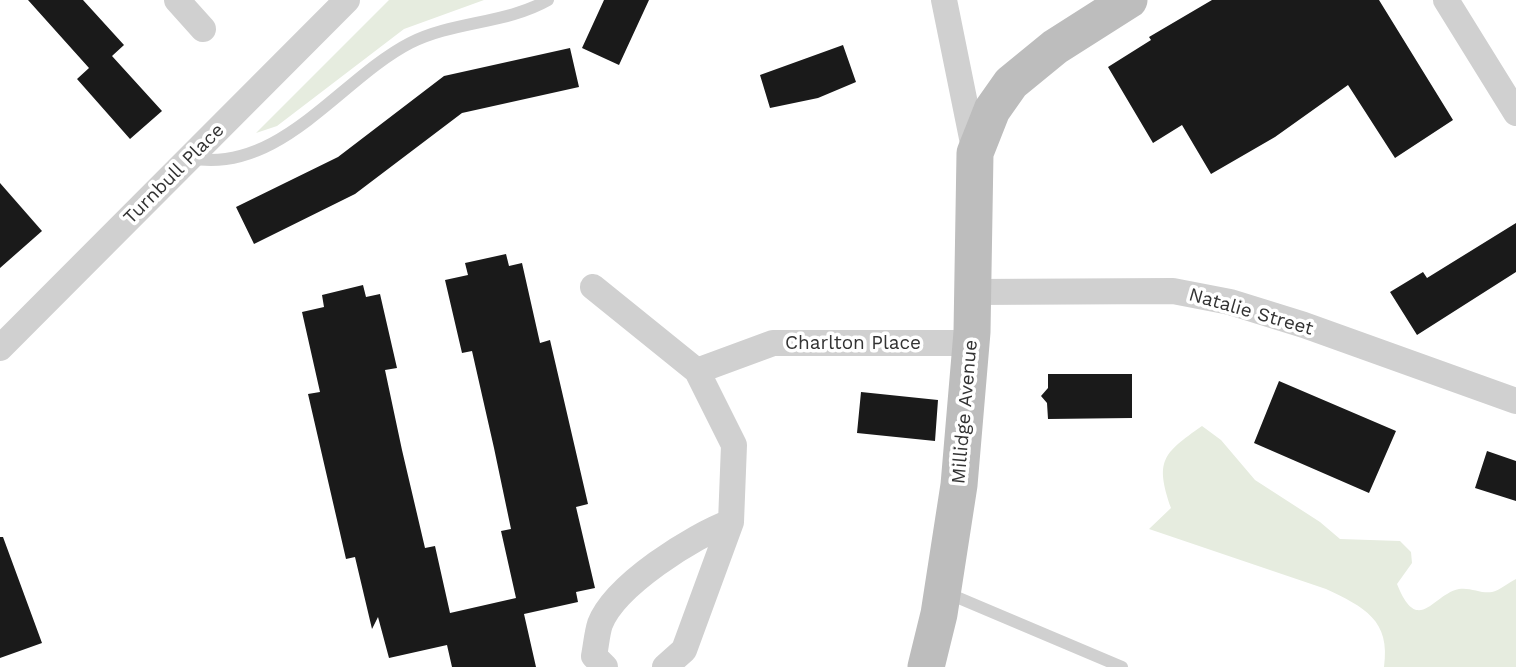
<!DOCTYPE html>
<html>
<head>
<meta charset="utf-8">
<style>
  body { margin:0 }
  canvas { display:block; background:#fff }
</style>
</head>
<body>
<canvas width="1516" height="667"></canvas>
<script>
const context = document.querySelector('canvas').getContext('2d');
context.lineJoin = 'round';
function paint(path, color) { context.fillStyle = color; context.fill(path, 'evenodd'); }
function strokePath(path, color, width, dash) { context.strokeStyle = color; context.lineWidth = width; context.lineCap = dash ? 'butt' : 'round'; context.setLineDash(dash || []); context.stroke(path); }
function label(font, color, halo, rows, align = 'center') {
  context.font = font + ' "Work Sans",sans-serif'; context.lineWidth = 7; context.setLineDash([]); context.textBaseline = 'middle'; context.strokeStyle = halo; context.fillStyle = color; for (const [text, x, y, turn = 0] of rows) {
    context.save(); context.translate(x, y); context.rotate((+turn || 0) * Math.PI / 180); context.textAlign = isNaN(turn) ? turn : align; if (halo) context.strokeText(text, 0, 0); context.fillText(text, 0, 0); context.restore();
  }
}
paint(new Path2D(`
  M 389,0 L 484,0 L 404,29 L 277,126 L 256,133 Z
  M 1202,426 L 1221,440 L 1255,480 L 1320,522 L 1340,539 L 1400,541 L 1411,552 L 1412,563 L 1397,584 C 1418,637 1433,594 1459,589 C 1470,587 1482,594 1492,592 C 1499,591 1509,582 1516,579 L 1516,667 L 1384,667 C 1391,620 1364,607 1326,589 L 1149,529 L 1171,508 C 1155,461 1162,454 1202,426 Z`), '#e6ecdf');
paint(new Path2D(`
  M 28,0 L 83,0 L 124,45 L 112,56 L 162,111 L 130,139 L 77,79 L 89,68 Z
  M 604,0 L 649,0 L 619,65 L 582,48 Z
  M 1212,0 L 1379,0 L 1453,120 L 1395,158 L 1348,85 L 1275,137 L 1211,174 L 1182,125 L 1153,143 L 1108,67 L 1151,40 L 1149,37 Z
  M 843,45 L 856,82 L 818,98 L 770,108 L 760,75 Z
  M 570,48 L 579,87 L 462,113 L 355,194 L 254,244 L 236,207 L 338,157 L 444,76 Z
  M 0,183 L 42,231 L 0,268 Z
  M 1516,223 L 1516,272 L 1417,335 L 1390,292 L 1423,272 L 1427,278 Z
  M 506,254 L 509,266 L 522,263 L 540,343 L 550,340 L 588,504 L 576,507 L 595,588 L 576,592 L 578,602 L 524,614 L 536,667 L 452,667 L 447,645 L 389,658 L 378,617 L 372,629 L 355,557 L 346,559 L 308,394 L 320,392 L 302,312 L 324,307 L 322,295 L 363,285 L 366,297 L 380,294 L 397,368 L 385,370 L 402,450 L 425,548 L 435,546 L 450,613 L 516,598 L 501,531 L 511,529 L 494,448 L 472,351 L 462,353 L 445,280 L 468,275 L 465,263 Z
  M 1048,374 L 1132,374 L 1132,418 L 1048,419 L 1047,403 L 1041,396 L 1048,388 Z
  M 1279,381 L 1396,431 L 1369,493 L 1254,443 Z
  M 861,392 L 938,400 L 935,441 L 857,433 Z
  M 1487,451 L 1516,461 L 1516,501 L 1475,488 Z
  M 0,537 L 3,537 L 42,643 L 0,658 Z`), '#1a1a1a');
strokePath(new Path2D(`
  M 190,158 C 280,175 340,79 410,43 C 453,21 506,24 548,0
  M 947,593 L 1122,667`), '#d0d0d0', 12);
strokePath(new Path2D(`
  M 177,0 L 203,29
  M 944,0 L 975,153
  M 1446,0 L 1516,113
  M 593,287 L 697,371 L 734,445 L 731,522 L 684,650 L 665,667
  M 973,292 L 1173,291 L 1230,302 L 1304,325 L 1516,401
  M 0,348 L 347,0
  M 697,371 L 773,343 L 971,343
  M 605,667 L 594,656 C 596,646 597,633 600,624 C 615,585 693,536 731,522`), '#d0d0d0', 26);
strokePath(new Path2D(`
  M 926,667 L 939,614 L 959,485 L 972,332 L 975,153 L 992,110 L 1011,83 L 1055,47 L 1129,0`), '#bdbdbd', 37);
label('19px', '#333', '#fff', [
  ["Turnbull Place",174,174,-45],
  ["Natalie Street",1251,312,16],
  ["Charlton Place",853,343],
  ["Millidge Avenue",965,412,-85]
]);
</script>
</body>
</html>
